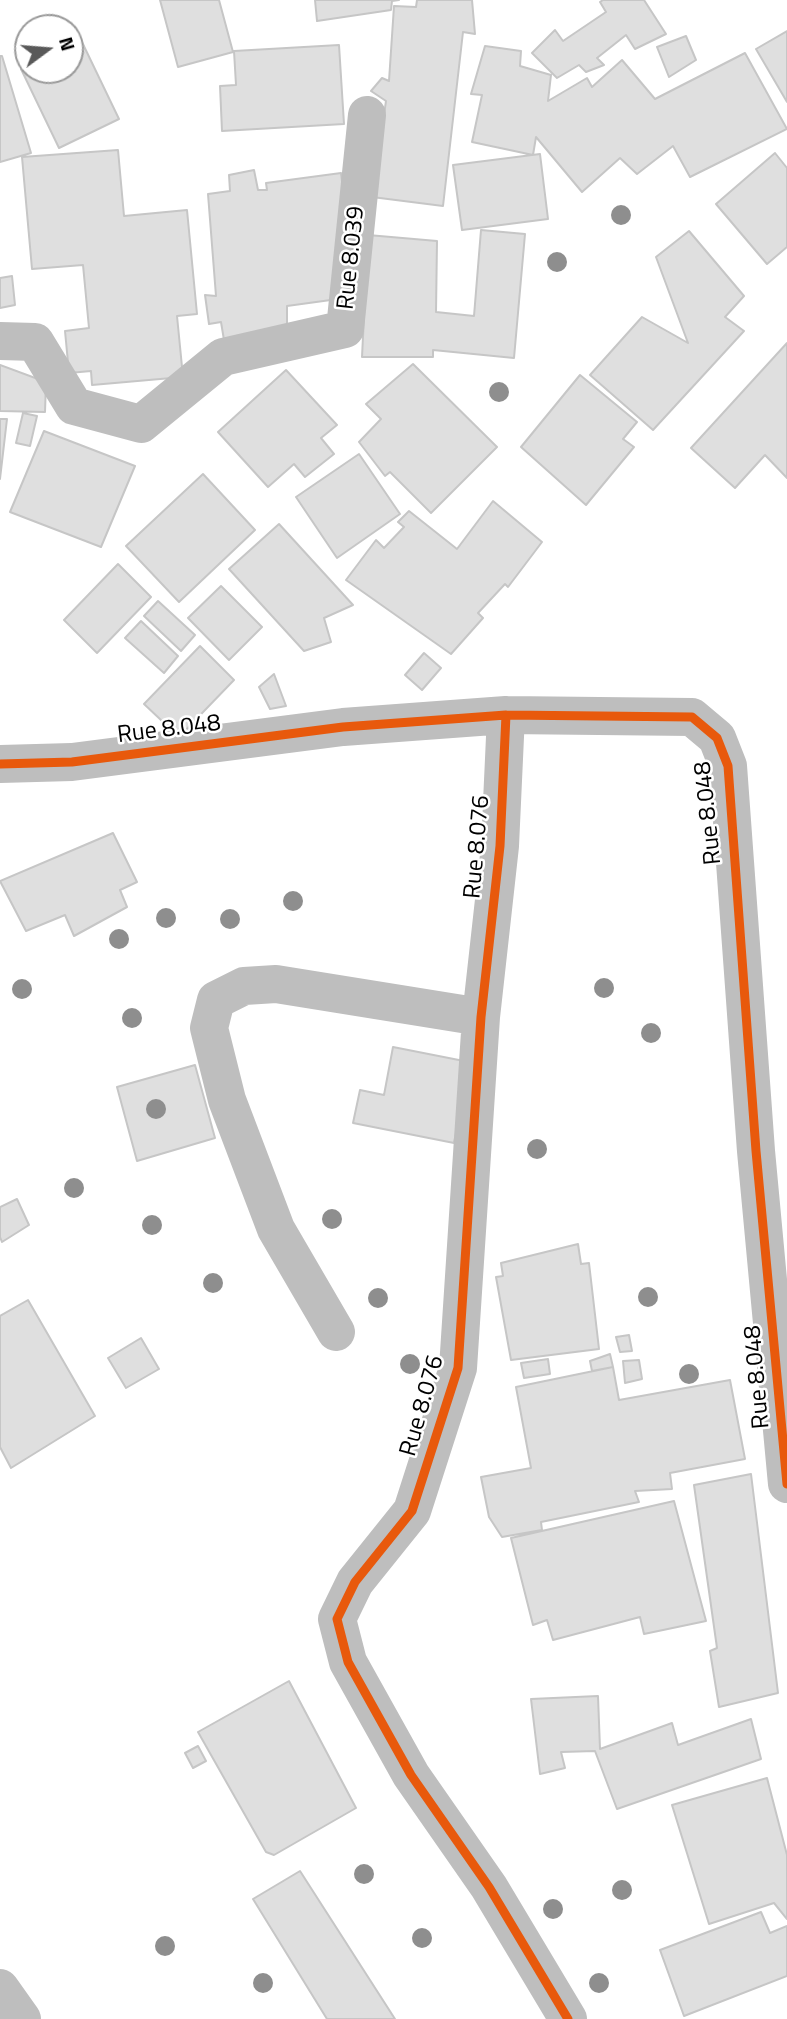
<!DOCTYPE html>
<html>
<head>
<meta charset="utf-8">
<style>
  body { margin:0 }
  #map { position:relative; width:787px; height:2019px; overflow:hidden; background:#fff; font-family:"Titillium Web",sans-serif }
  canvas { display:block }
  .north { position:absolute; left:14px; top:14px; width:70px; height:70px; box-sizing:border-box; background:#fff; border:2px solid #999; border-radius:50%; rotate:74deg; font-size:19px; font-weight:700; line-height:28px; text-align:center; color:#000 }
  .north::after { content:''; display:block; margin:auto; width:24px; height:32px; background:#595959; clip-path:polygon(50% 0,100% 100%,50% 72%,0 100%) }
</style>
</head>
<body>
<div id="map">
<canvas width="787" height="2019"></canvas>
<div class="north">N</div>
</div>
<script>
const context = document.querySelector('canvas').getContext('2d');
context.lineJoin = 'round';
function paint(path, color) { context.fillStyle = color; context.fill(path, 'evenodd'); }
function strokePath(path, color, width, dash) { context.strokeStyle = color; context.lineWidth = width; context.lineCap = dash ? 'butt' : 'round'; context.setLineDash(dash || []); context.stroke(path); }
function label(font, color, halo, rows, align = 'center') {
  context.font = font + ' "Titillium Web",sans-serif'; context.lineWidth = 5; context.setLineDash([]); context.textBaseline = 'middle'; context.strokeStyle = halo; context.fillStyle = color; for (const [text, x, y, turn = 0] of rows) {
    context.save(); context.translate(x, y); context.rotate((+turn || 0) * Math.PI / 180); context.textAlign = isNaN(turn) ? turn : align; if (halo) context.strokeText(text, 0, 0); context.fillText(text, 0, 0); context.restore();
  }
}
const building = new Path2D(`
  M 160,0 L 219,0 L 233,52 L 178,67 Z
  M 315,0 L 399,0 L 392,1 L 391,10 L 317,21 Z
  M 417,0 L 472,0 L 475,34 L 463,32 L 443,206 L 372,197 L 386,101 L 371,91 L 382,78 L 389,81 L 394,6 L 416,7 Z
  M 603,0 L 644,0 L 666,34 L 635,49 L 626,35 L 597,58 L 604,65 L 586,72 L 579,65 L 557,78 L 532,53 L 555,30 L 563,41 L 606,12 L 600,2 Z
  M 787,31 L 787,102 L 756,49 Z
  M 686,36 L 696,60 L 669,77 L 657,47 Z
  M 81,40 L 119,119 L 59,148 L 21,69 L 28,65 L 28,70 L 70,70 L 70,45 Z
  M 339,45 L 344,124 L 222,131 L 220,86 L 236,85 L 234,51 Z
  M 485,46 L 521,51 L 520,66 L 551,75 L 548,101 L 587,78 L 592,87 L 622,60 L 655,99 L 745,53 L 787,129 L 690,177 L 673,146 L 637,174 L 620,158 L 582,192 L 536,137 L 533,155 L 472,142 L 482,95 L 471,94 Z
  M 0,56 L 2,56 L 31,153 L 0,162 Z
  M 118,150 L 124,216 L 187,210 L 197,314 L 177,316 L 183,377 L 92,385 L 91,371 L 69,373 L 65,331 L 89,328 L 83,265 L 32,269 L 22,157 Z
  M 775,153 L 787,168 L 787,247 L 767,264 L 716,204 Z
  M 540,154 L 548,219 L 462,230 L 453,165 Z
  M 254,170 L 258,190 L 267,190 L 266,183 L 341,173 L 348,232 L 338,299 L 287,306 L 287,331 L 224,340 L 221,322 L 209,324 L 205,295 L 216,296 L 208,194 L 230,191 L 229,175 Z
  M 481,230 L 525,234 L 514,358 L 433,350 L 433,357 L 362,357 L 368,235 L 437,241 L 436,312 L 474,316 Z
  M 689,231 L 744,296 L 725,317 L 744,331 L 653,430 L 590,375 L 642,317 L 688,343 L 656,257 Z
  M 12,276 L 15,305 L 0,308 L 0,278 Z
  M 787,343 L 787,478 L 765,455 L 735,488 L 691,448 Z
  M 413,364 L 497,447 L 431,513 L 390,472 L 385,476 L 359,442 L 381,419 L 366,404 Z
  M 0,365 L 46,382 L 45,412 L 0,411 Z
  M 286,370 L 337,425 L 321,438 L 334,454 L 305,477 L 294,464 L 268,487 L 218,432 Z
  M 580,375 L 637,422 L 623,439 L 634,447 L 586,505 L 521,447 Z
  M 23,413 L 37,416 L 30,446 L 16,443 Z
  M 0,419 L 7,419 L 0,479 Z
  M 44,431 L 135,466 L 101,547 L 10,512 Z
  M 359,454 L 400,514 L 337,558 L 296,497 Z
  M 203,474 L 255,530 L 179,602 L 126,546 Z
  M 493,501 L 542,542 L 508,587 L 505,584 L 478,613 L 483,618 L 451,654 L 346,580 L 376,540 L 384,548 L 404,527 L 398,522 L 409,511 L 457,549 Z
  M 279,524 L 353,605 L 324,618 L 331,642 L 304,651 L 229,569 Z
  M 118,564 L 151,597 L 97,653 L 64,620 Z
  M 221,586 L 262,627 L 229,660 L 188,618 Z
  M 158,601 L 195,635 L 181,651 L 144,616 Z
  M 141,621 L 178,656 L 164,673 L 125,638 Z
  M 200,646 L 234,680 L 179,737 L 144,704 Z
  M 424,653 L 441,668 L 422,690 L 405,675 Z
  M 274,674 L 286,706 L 270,709 L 259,687 Z
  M 113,833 L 137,882 L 120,890 L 127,907 L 74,936 L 65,915 L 26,931 L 0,881 Z
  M 393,1047 L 469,1062 L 454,1143 L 353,1123 L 360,1090 L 384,1095 Z
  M 195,1065 L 215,1138 L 137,1161 L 117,1087 Z
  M 17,1199 L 29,1225 L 2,1242 L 0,1237 L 0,1207 Z
  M 578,1244 L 581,1264 L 589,1263 L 599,1349 L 511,1360 L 496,1277 L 503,1276 L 501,1263 Z
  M 28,1300 L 95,1416 L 11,1468 L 0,1447 L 0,1316 Z
  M 629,1335 L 632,1351 L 620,1352 L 616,1337 Z
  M 141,1338 L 159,1369 L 126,1388 L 108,1358 Z
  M 610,1354 L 613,1367 L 592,1371 L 590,1361 Z
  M 548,1359 L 550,1374 L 524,1378 L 521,1363 Z
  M 639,1360 L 642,1379 L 625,1383 L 623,1361 Z
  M 613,1367 L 619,1400 L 730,1380 L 745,1459 L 670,1473 L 672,1489 L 635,1491 L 639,1502 L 541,1522 L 542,1530 L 502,1537 L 489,1517 L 481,1477 L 531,1468 L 516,1387 Z
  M 751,1474 L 778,1693 L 719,1707 L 710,1651 L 717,1648 L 694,1485 Z
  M 674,1501 L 706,1621 L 644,1634 L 640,1617 L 553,1640 L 547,1620 L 533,1625 L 511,1538 Z
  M 289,1681 L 356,1808 L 274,1855 L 266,1852 L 198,1732 Z
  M 598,1696 L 600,1749 L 672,1723 L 678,1745 L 751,1719 L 761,1759 L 617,1809 L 595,1751 L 561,1752 L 565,1768 L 540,1774 L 531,1699 Z
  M 198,1746 L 206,1761 L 193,1768 L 185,1753 Z
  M 767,1778 L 787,1855 L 787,1919 L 774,1903 L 709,1924 L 672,1805 Z
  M 300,1871 L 395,2019 L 327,2019 L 253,1899 Z
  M 761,1912 L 770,1933 L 787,1926 L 787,1976 L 684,2016 L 660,1950 Z`);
paint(building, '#dfdfdf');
strokePath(building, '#c6c6c6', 2);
strokePath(new Path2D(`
  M 0,341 L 35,342 L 74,406 L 141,424 L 223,357 L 345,329 L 367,115
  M 506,715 L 500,846 L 481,1017 L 458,1368 L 412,1511 L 355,1582 L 337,1619 L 348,1662 L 411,1775 L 489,1887 L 568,2019
  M 0,764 L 72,762 L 343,727 L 506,715 L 692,717 L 717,738 L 728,766 L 756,1151 L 787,1484
  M 336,1332 L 276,1229 L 227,1100 L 209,1028 L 216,1000 L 244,986 L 276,984 L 481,1017
  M 0,1988 L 22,2019`), '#bebebe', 38);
strokePath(new Path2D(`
  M 506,715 L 500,846 L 481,1017 L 458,1368 L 412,1511 L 355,1582 L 337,1619 L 348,1662 L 411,1775 L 489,1887 L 568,2019
  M 0,764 L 72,762 L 343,727 L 506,715 L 692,717 L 717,738 L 728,766 L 756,1151 L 787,1484`), '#e8590c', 9);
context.fillStyle = '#8e8e8e';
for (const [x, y] of [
  [621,215],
  [557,262],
  [499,392],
  [293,901],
  [166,918],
  [230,919],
  [119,939],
  [604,988],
  [22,989],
  [132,1018],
  [651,1033],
  [156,1109],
  [537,1149],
  [74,1188],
  [332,1219],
  [152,1225],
  [213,1283],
  [648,1297],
  [378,1298],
  [410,1364],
  [689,1374],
  [364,1874],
  [622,1890],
  [553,1909],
  [422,1938],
  [165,1946],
  [263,1983],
  [599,1983]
]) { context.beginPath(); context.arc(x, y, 10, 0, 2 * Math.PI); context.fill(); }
label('24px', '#000', '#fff', [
  ["Rue 8.039",352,258,-84],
  ["Rue 8.048",169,730,-7],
  ["Rue 8.048",709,813,-96],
  ["Rue 8.076",478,847,-85],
  ["Rue 8.048",758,1377,-95],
  ["Rue 8.076",423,1406,-74]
]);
</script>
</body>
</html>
